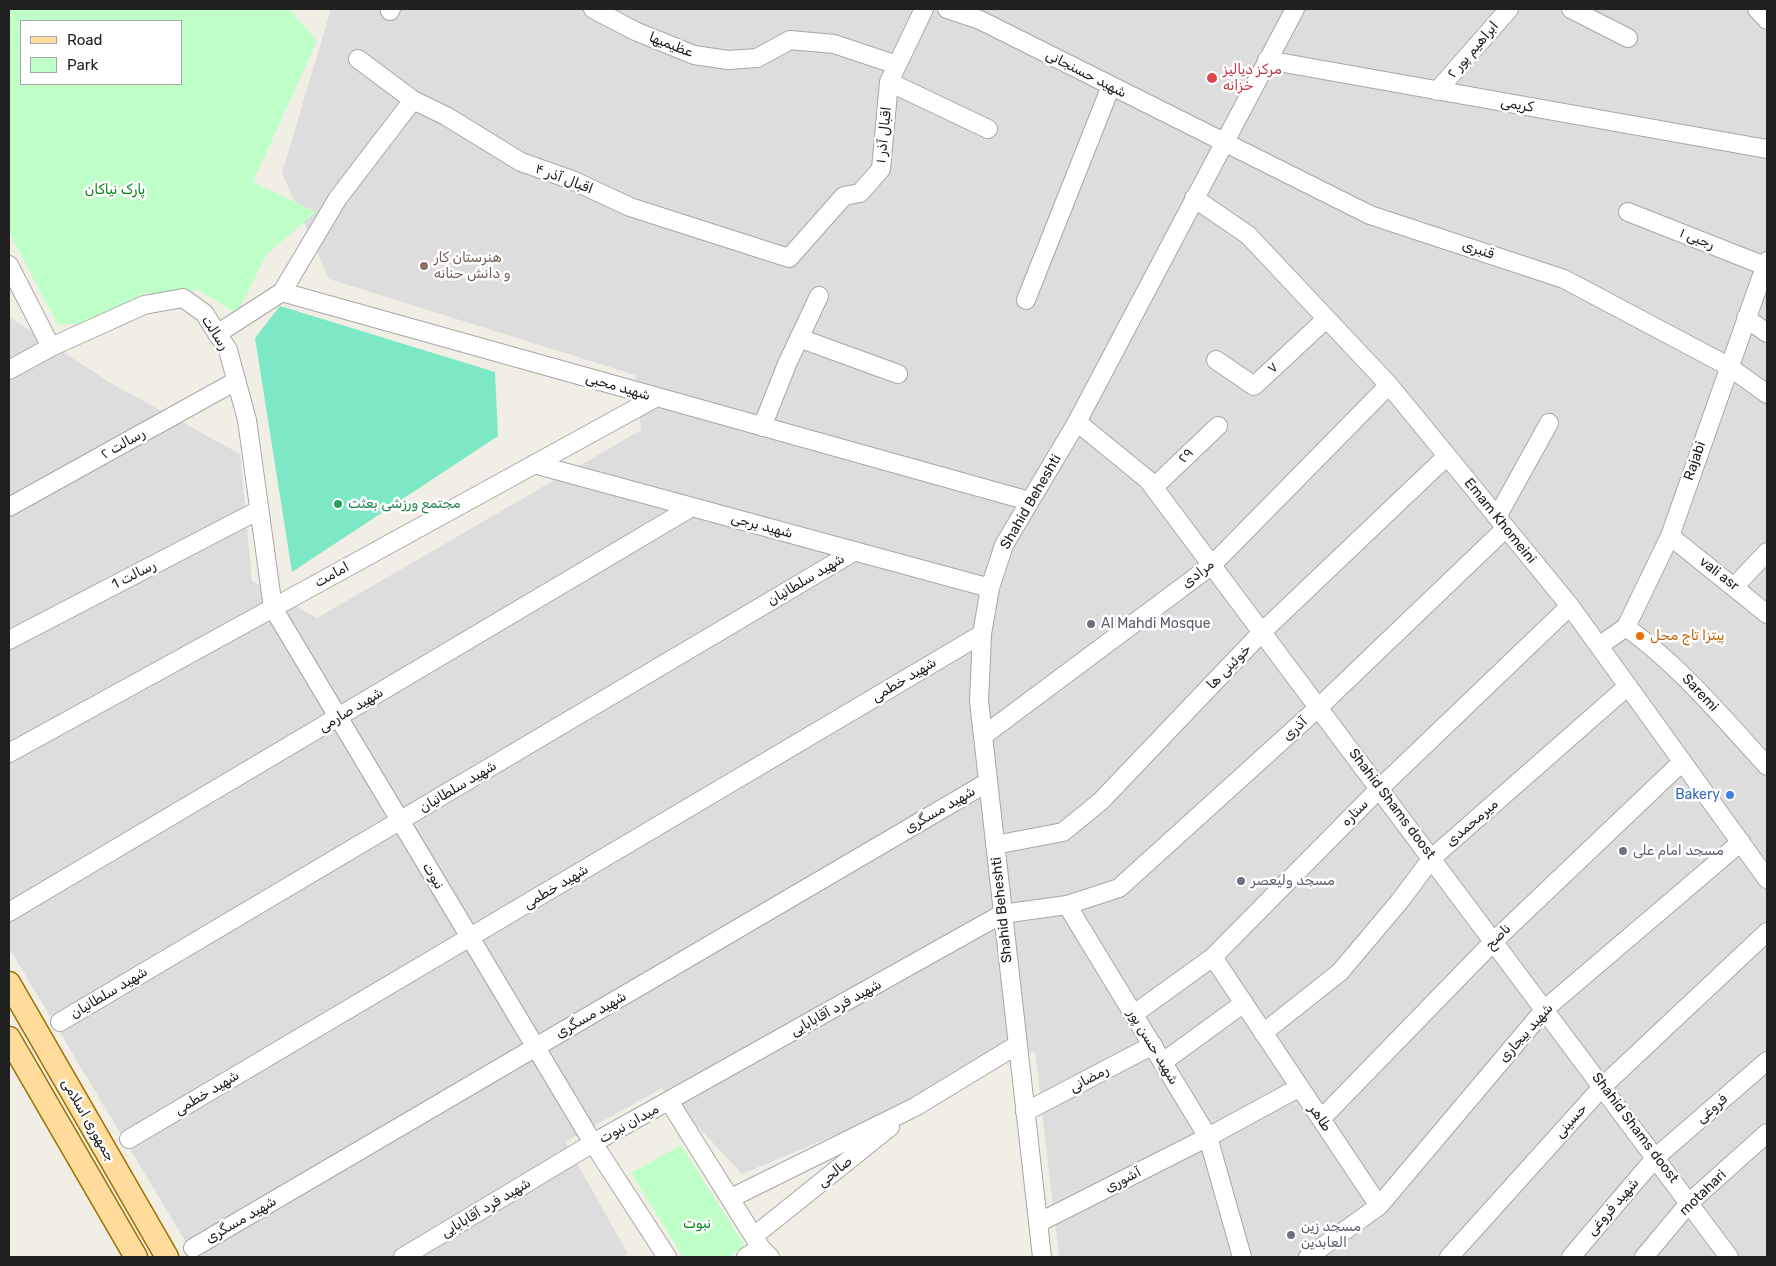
<!DOCTYPE html>
<html>
<head>
<meta charset="utf-8">
<style>
  body { margin:0 }
  #map { position:relative; width:1776px; height:1266px; overflow:hidden; background:#f1eee5; font-family:Rubik,sans-serif }
  canvas { display:block }
  .frame { position:absolute; inset:0; border:10px solid #202020; pointer-events:none }
  .legend { position:absolute; left:20px; top:20px; width:162px; height:65px; box-sizing:border-box; background:#fff; border:1px solid #a6a6a6; margin:0; padding:6px 9px; list-style:none; font-size:15px; color:#202020 }
  .legend li { display:flex; align-items:center; gap:10px; height:25px }
  .legend b { width:25px; border:1px solid #a6a6a6 }
</style>
</head>
<body>
<div id="map">
<canvas width="1776" height="1266"></canvas>
<div class="frame"></div>
<ul class="legend">
<li><b style="height:6px;background:#ffdb9c"></b>Road</li>
<li><b style="height:14px;background:#bfffc8"></b>Park</li>
</ul>
</div>
<script>
const context = document.querySelector('canvas').getContext('2d');
context.lineJoin = 'round';
function paint(path, color) { context.fillStyle = color; context.fill(path, 'evenodd'); }
function strokePath(path, color, width, dash) { context.strokeStyle = color; context.lineWidth = width; context.lineCap = dash ? 'butt' : 'round'; context.setLineDash(dash || []); context.stroke(path); }
function label(font, color, halo, rows, align = 'center') {
  context.font = font + ' Rubik,"Noto Sans Arabic",sans-serif'; context.lineWidth = 5; context.setLineDash([]); context.textBaseline = 'middle'; context.strokeStyle = halo; context.fillStyle = color; for (const [text, x, y, turn = 0] of rows) {
    context.save(); context.translate(x, y); context.rotate((+turn || 0) * Math.PI / 180); context.textAlign = isNaN(turn) ? turn : align; if (halo) context.strokeText(text, 0, 0); context.fillText(text, 0, 0); context.restore();
  }
}
paint(new Path2D(`
  M 331,9 L 1767,9 L 1767,1257 L 1059,1257 L 1035,1051 L 742,1174 L 662,1088 L 565,1142 L 628,1254 L 622,1257 L 195,1257 L 9,948 L 9,317 L 109,382 L 240,454 L 252,581 L 317,618 L 641,430 L 635,375 L 329,279 L 282,173 Z`), '#dedddd');
paint(new Path2D(`
  M 9,9 L 289,9 L 317,41 L 253,182 L 316,212 L 266,255 L 237,314 L 197,289 L 163,302 L 147,292 L 86,323 L 58,325 L 9,232 ZM 21,21 L 181,21 L 181,84 L 21,84 Z
  M 681,1145 L 745,1246 L 728,1257 L 683,1257 L 631,1173 Z`), '#bfffc8');
paint(new Path2D(`
  M 280,306 L 495,372 L 498,436 L 292,572 L 255,338 Z`), '#7ce8c5');
const minor = new Path2D(`
  M 593,9 L 635,31 L 694,55 L 728,60 L 757,58 L 790,40 L 834,44 L 897,65
  M 947,9 L 980,20 L 1370,215 L 1564,279 L 1728,366 L 1767,394
  M 1571,9 L 1628,38
  M 1757,9 L 1767,20
  M 390,11 L 391,9
  M 358,59 L 413,100 L 446,116 L 521,162 L 572,180 L 630,207 L 789,258 L 844,196 L 860,193 L 881,169 L 889,82 L 924,9
  M 1267,60 L 1767,149
  M 889,82 L 988,129
  M 1437,91 L 1509,9
  M 1194,198 L 1248,235 L 1389,385 L 1570,606 L 1767,879
  M 1628,212 L 1765,266
  M 9,265 L 51,347 L 144,305 L 183,298 L 204,313 L 228,350 L 247,420 L 273,608 L 593,1143 L 667,1257
  M 282,292 L 338,198 L 413,100
  M 1026,300 L 1111,86
  M 1746,318 L 1767,333
  M 217,334 L 282,292 L 1029,501
  M 799,338 L 898,374
  M 1216,360 L 1254,386 L 1326,319
  M 9,370 L 51,347
  M 1077,422 L 1148,480 L 1729,1257
  M 762,427 L 787,364 L 819,296
  M 534,464 L 990,588
  M 1154,487 L 1218,426
  M 9,507 L 236,381
  M 1497,517 L 1549,423
  M 1670,536 L 1767,614
  M 1735,586 L 1767,552
  M 1626,627 C 1680,666 1722,717 1767,766
  M 9,640 L 259,510
  M 1599,646 L 1626,627 L 1670,536 L 1767,261
  M 983,736 L 1212,565 L 1389,385
  M 9,753 L 655,398
  M 995,845 L 1063,832 L 1101,801 L 1262,632 L 1447,456
  M 1067,905 L 1119,888 L 1319,707 L 1506,528
  M 9,912 L 692,507
  M 1213,957 L 1379,1206 L 1308,1257
  M 1134,1014 L 1213,957 L 1380,788 L 1570,606
  M 60,1022 L 855,551
  M 1263,1033 L 1340,972 L 1399,902 L 1432,858 L 1628,686
  M 1163,1062 L 1244,1003
  M 669,1101 L 761,1248 L 770,1257
  M 1025,1112 L 1153,1045
  M 1321,1119 L 1494,941 L 1682,762
  M 129,1139 L 982,634
  M 731,1198 L 915,1107 L 1017,1045
  M 1379,1206 L 1545,1009 L 1741,842
  M 1038,1223 L 1208,1137 L 1300,1087
  M 754,1236 L 890,1127
  M 193,1248 L 988,782
  M 403,1257 L 593,1143 L 1002,914 L 1067,905 L 1208,1137 L 1242,1257
  M 746,1257 L 761,1248
  M 1042,1257 L 979,701 L 982,634 L 990,588 L 1004,545 L 1077,422 L 1295,9
  M 1449,1257 L 1603,1086 L 1767,932
  M 1571,1257 L 1656,1157 L 1767,1061
  M 1644,1257 L 1690,1202 L 1767,1133`);
const major = new Path2D(`
  M 9,983 L 167,1257
  M 9,1038 L 136,1257`);
strokePath(minor, '#a7a7a7', 20);
strokePath(major, '#9b7200', 25);
strokePath(minor, '#fff', 18);
strokePath(major, '#ffdb9c', 22);
for (const [x, y, r, color] of [
  [1212,78,6,"#e0444e"],
  [424,266,5,"#8d6e63"],
  [338,504,5,"#2e9e5b"],
  [1091,624,5,"#6b7280"],
  [1640,636,5,"#e8710a"],
  [1730,795,5,"#3f7fe0"],
  [1623,851,5,"#6b7280"],
  [1241,881,5,"#6b7280"],
  [1291,1235,5,"#6b7280"]
]) { const dot = new Path2D(); dot.arc(x, y, r, 0, 2 * Math.PI); context.fillStyle = color; context.fill(dot); strokePath(dot, '#fff', 2); }
label('14px', '#202020', '#fff', [
  ["عظیمیها",671,45,21],
  ["ابراهیم پور ۲",1473,50,-49],
  ["شهید حسنجانی",1086,74,27],
  ["کریمی",1517,105,10],
  ["اقبال آذر ۱",884,135,-84],
  ["اقبال آذر ۴",564,179,21],
  ["رجبی ۱",1697,239,21],
  ["قنبری",1478,250,18],
  ["رسالت",215,333,57],
  ["۷",1273,368,-43],
  ["شهید محبی",618,387,16],
  ["رسالت ۲",123,444,-29],
  ["۲۹",1186,456,-44],
  ["Rajabi",1695,461,-71],
  ["Shahid Beheshti",1031,502,-60],
  ["Emam Khomeini",1500,521,51],
  ["شهید برجی",762,526,15],
  ["مرادی",1198,574,-38],
  ["vali asr",1719,574,38],
  ["رسالت 1",134,575,-27],
  ["امامت",332,575,-29],
  ["شهید سلطانیان",806,580,-31],
  ["خوئینی ها",1229,667,-46],
  ["شهید خطمی",904,680,-31],
  ["Saremi",1700,693,47],
  ["شهید صارمی",351,710,-31],
  ["آذری",1295,729,-42],
  ["شهید سلطانیان",458,787,-31],
  ["Shahid Shams doost",1392,804,53],
  ["شهید مسگری",940,810,-30],
  ["ستاره",1355,813,-45],
  ["میرمحمدی",1472,823,-41],
  ["نبوت",433,876,59],
  ["شهید خطمی",556,887,-31],
  ["Shahid Beheshti",1002,910,-96],
  ["ناصح",1498,937,-44],
  ["شهید سلطانیان",109,993,-31],
  ["شهید فرد آقابابایی",836,1008,-29],
  ["شهید مسگری",591,1015,-30],
  ["شهید بیجاری",1526,1033,-48],
  ["شهید حسن پور",1153,1047,59],
  ["رمضانی",1089,1079,-28],
  ["شهید خطمی",207,1093,-31],
  ["فروغی",1712,1109,-41],
  ["طاهر",1320,1118,56],
  ["جمهوری اسلامی",88,1120,60],
  ["حسینی",1571,1121,-48],
  ["میدان نبوت",629,1124,-29],
  ["Shahid Shams doost",1635,1128,53],
  ["صالحی",835,1172,-39],
  ["آشوری",1123,1180,-27],
  ["motahari",1703,1193,-44],
  ["شهید فروغی",1613,1207,-49],
  ["شهید فرد آقابابایی",486,1208,-31],
  ["شهید مسگری",241,1220,-30]
]);
label('14px', '#be3a42', '#fff', [
  ["مرکز دیالیز",1223,70],
  ["خزانه",1223,86]
], 'left');
label('14px', '#028515', '#fff', [
  ["پارک نیاکان",115,190],
  ["نبوت",697,1224]
]);
label('14px', '#785e54', '#fff', [
  ["هنرستان کار",434,258],
  ["و دانش حنانه",434,274]
], 'left');
label('14px', '#27864d', '#fff', [
  ["مجتمع ورزشی بعثت",348,504]
], 'left');
label('14px', '#5b616d', '#fff', [
  ["Al Mahdi Mosque",1101,624],
  ["مسجد امام علی",1633,851],
  ["مسجد ولیعصر",1251,881],
  ["مسجد زین",1301,1227],
  ["العابدین",1301,1243]
], 'left');
label('14px', '#c56008', '#fff', [
  ["پیتزا تاج محل",1650,636]
], 'left');
label('14px', '#366cbe', '#fff', [
  ["Bakery",1720,795]
], 'right');
</script>
</body>
</html>
